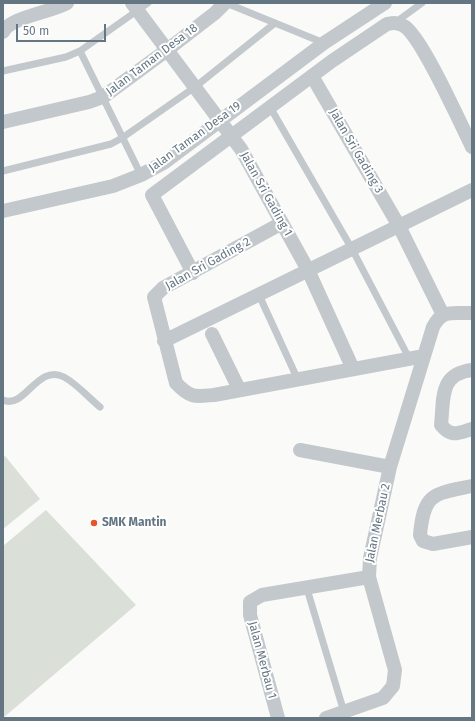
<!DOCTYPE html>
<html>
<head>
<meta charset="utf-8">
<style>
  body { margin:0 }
  #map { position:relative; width:475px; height:721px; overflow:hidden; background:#fafaf8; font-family:"Fira Sans",sans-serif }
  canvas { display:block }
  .frame { position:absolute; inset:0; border:4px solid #657683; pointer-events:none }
  .scale { position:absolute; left:16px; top:24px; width:90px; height:18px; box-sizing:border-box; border:2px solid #657683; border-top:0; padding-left:5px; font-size:12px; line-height:14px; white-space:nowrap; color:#657683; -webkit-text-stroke:3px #fff; paint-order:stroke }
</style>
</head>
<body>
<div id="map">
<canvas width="475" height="721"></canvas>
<div class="frame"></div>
<div class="scale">50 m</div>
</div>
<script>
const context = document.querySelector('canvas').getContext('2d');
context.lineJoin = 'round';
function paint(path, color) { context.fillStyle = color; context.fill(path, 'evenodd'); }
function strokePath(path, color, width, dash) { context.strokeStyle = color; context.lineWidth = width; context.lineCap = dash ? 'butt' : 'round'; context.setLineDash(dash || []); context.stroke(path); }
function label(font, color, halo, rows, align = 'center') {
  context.font = font + ' "Fira Sans",sans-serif'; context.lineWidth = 4; context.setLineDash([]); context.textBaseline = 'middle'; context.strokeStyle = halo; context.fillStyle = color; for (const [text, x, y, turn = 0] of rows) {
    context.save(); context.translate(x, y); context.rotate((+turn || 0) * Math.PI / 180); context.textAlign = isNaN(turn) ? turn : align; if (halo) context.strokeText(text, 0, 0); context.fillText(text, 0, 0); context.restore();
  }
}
paint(new Path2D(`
  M 5,456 L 40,499 L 3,529 L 3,457 Z
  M 46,510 L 136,605 L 3,718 L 3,546 Z`), '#dadfd7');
strokePath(new Path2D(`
  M 226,3 L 324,43
  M 396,22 L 422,3
  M 80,51 L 141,175
  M 3,71 L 66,57 L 80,51 L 148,3
  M 270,107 L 352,249 L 409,358
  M 3,171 L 111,144 L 122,138 L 195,87 L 275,23
  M 259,295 L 298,380
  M 3,400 C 25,410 37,363 64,377 C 77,384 89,398 100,407
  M 307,589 L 344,712`), '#c3c8cc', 7);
strokePath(new Path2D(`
  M 132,3 L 241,149 L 308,270 L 353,369
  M 3,32 C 10,17 52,12 67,3
  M 312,76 L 399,226 L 443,315
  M 3,122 L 89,102 L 103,97 L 167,50 L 215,13 L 225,3
  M 3,211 L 113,186 L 141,175 L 165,162 L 324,43 L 385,3
  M 282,223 L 163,288 L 154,297 L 176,383 C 190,398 195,397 214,395 L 424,356
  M 193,273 L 152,195 L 332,61 L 387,24 C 393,23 398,22 404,26 C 422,37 460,123 472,147
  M 212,334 L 239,389
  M 164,341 L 472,190
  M 472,370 C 439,374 444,398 441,425 C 452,438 458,433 472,429
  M 300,450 L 390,467
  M 472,486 C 434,494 424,492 420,535 L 423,541 L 433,544 L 472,537
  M 278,718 L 250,615 L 250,602 L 262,595 L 369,577
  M 326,718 L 383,698 L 393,686 L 395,670 L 369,577 L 370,558 L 390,467 L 433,327 C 443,308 454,314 472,313`), '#c3c8cc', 14);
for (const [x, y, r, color] of [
  [94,523,4,"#e4572e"]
]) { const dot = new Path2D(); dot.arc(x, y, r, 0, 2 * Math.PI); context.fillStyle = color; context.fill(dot); strokePath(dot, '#fff', 1.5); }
label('12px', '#657683', '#fff', [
  ["Jalan Taman Desa 18",152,60,-37],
  ["Jalan Taman Desa 19",195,137,-36],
  ["Jalan Sri Gading 3",356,151,60],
  ["Jalan Sri Gading 1",266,194,61],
  ["Jalan Sri Gading 2",208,264,-29],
  ["Jalan Merbau 2",378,523,-78],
  ["Jalan Merbau 1",262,660,75]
]);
label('bold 12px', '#657683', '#fff', [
  ["SMK Mantin",102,523]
], 'left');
</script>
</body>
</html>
